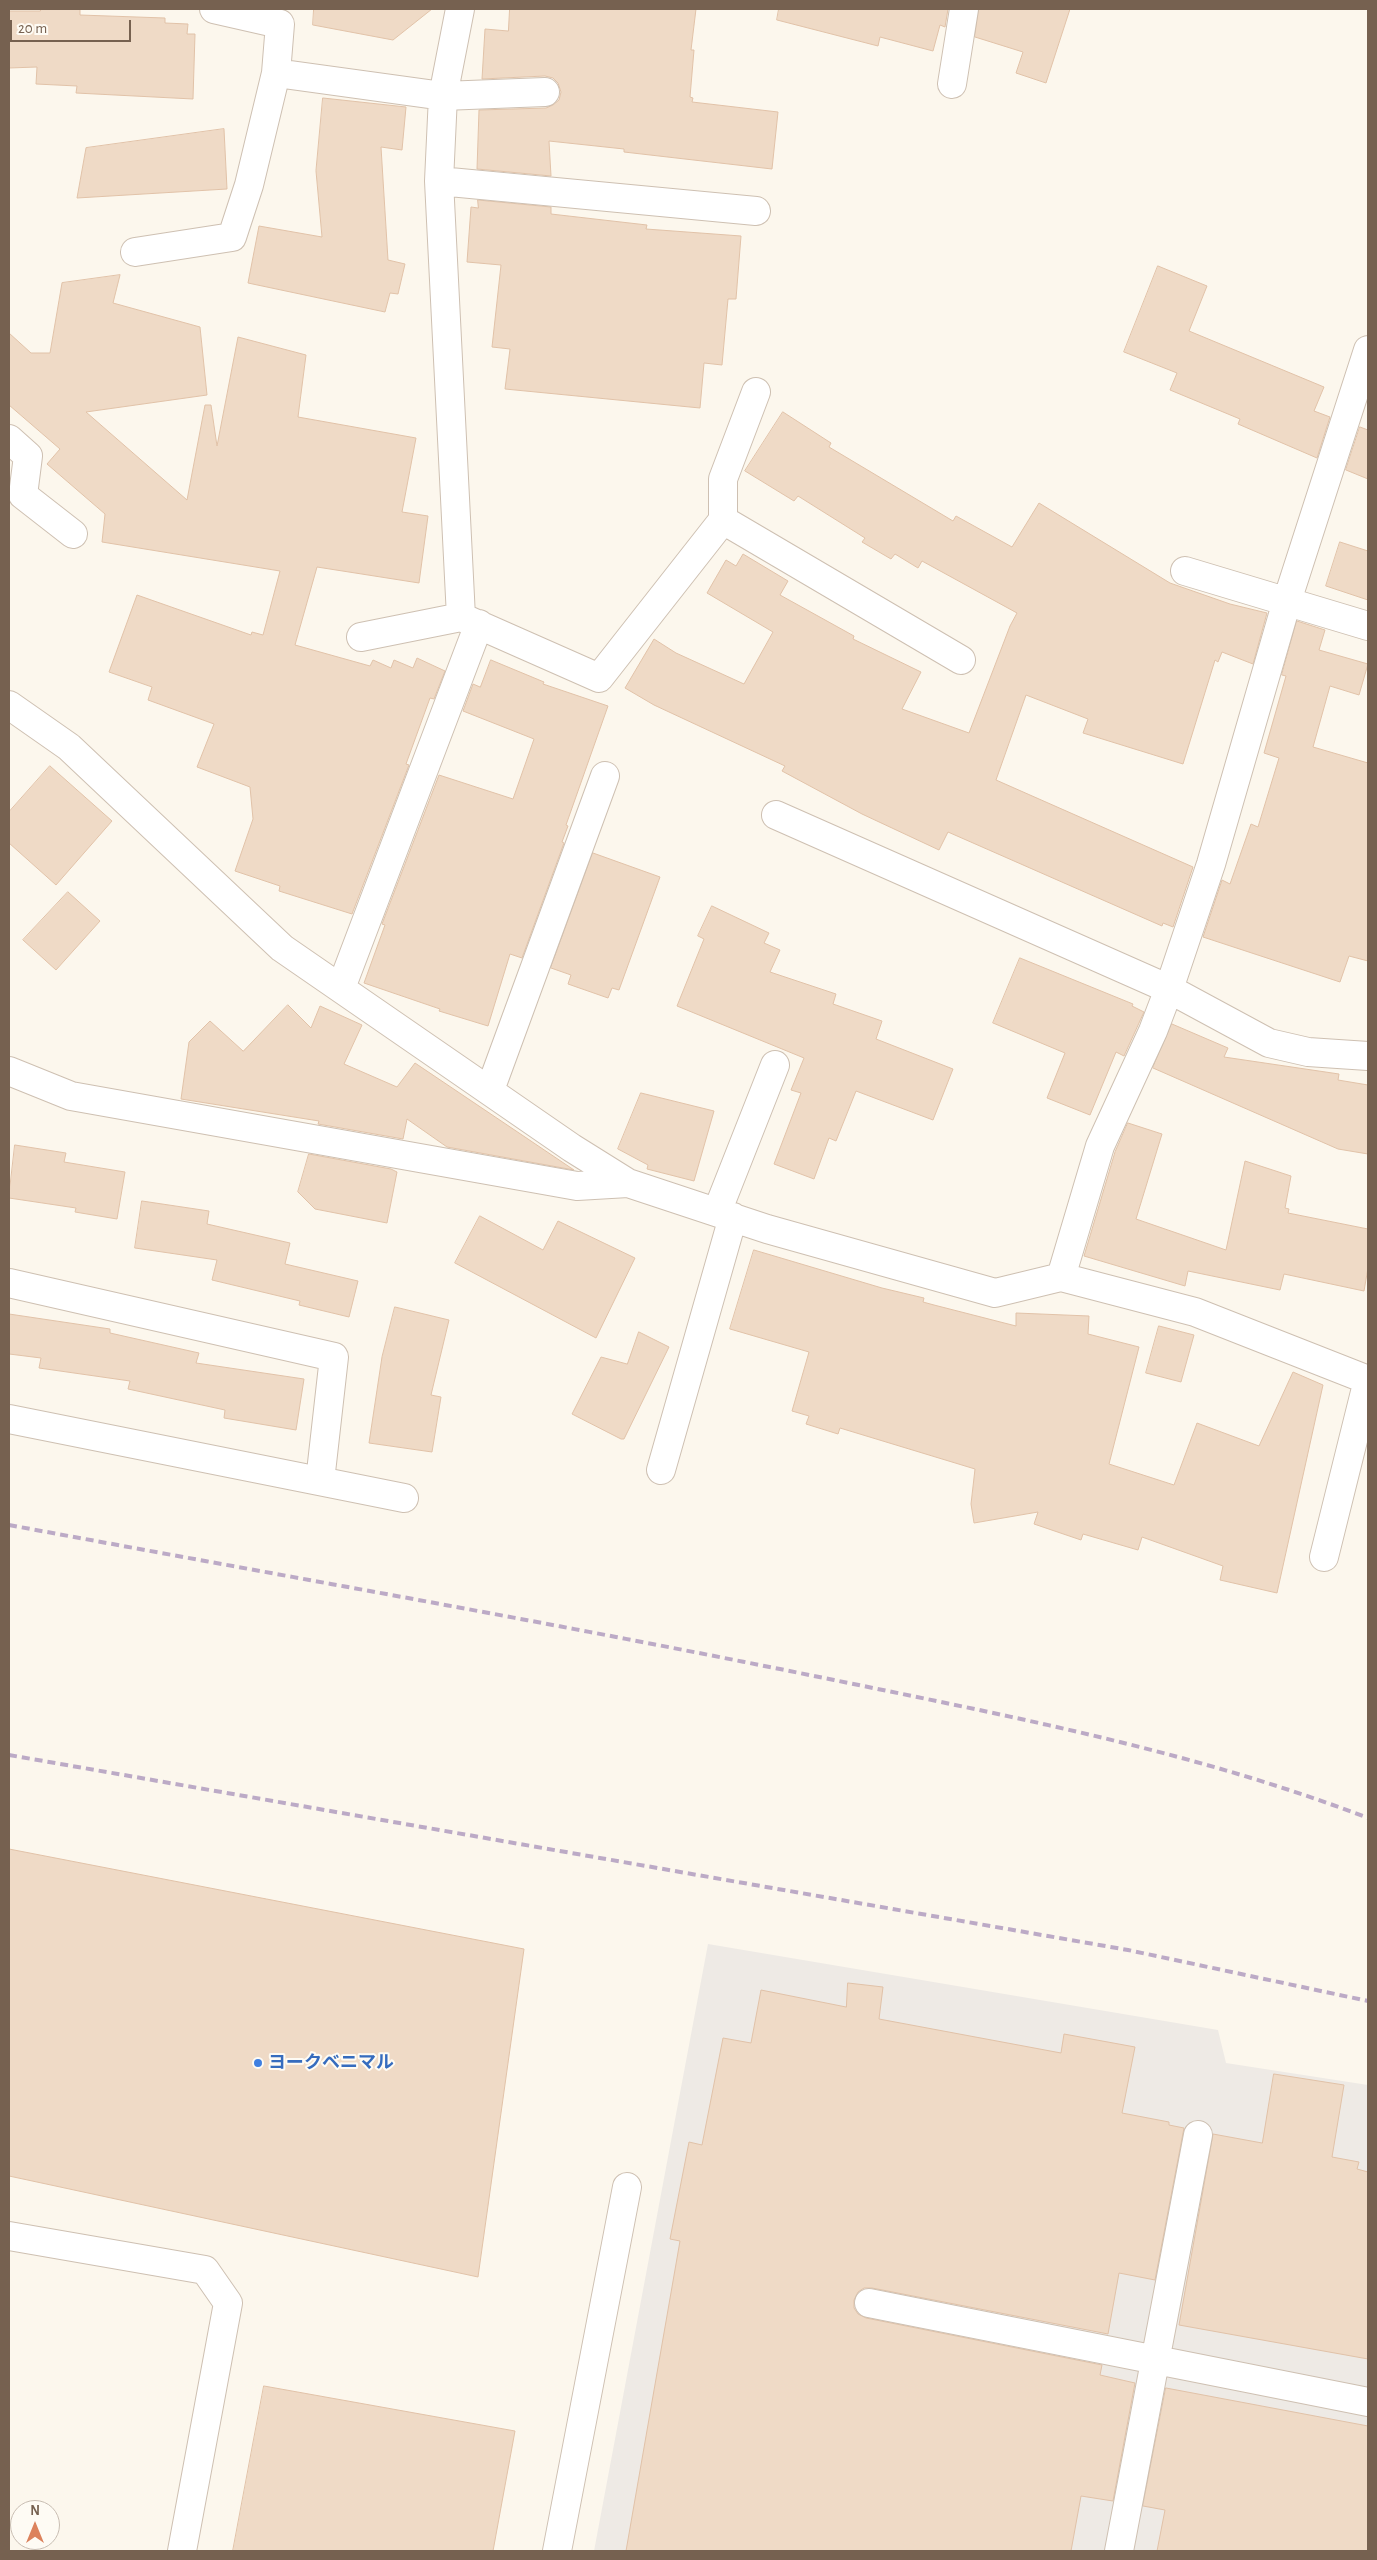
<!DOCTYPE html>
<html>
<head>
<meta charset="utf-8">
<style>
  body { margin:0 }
  #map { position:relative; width:1377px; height:2560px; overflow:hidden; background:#fcf7ed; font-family:"Alegreya Sans",sans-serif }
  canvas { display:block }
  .frame { position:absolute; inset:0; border:10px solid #766150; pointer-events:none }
  .north { position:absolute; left:10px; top:2500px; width:50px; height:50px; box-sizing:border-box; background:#fefbf4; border:1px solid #c8bdb2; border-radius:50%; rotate:0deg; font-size:14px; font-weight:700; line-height:20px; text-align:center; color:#766150 }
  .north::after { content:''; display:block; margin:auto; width:18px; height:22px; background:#dc825c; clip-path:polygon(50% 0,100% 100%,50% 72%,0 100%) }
  .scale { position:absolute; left:10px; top:20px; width:121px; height:22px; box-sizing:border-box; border:2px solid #766150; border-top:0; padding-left:6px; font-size:15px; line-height:18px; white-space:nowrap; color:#766150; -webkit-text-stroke:4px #fefbf4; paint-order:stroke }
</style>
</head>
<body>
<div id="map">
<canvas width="1377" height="2560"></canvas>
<div class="frame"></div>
<div class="north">N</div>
<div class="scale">20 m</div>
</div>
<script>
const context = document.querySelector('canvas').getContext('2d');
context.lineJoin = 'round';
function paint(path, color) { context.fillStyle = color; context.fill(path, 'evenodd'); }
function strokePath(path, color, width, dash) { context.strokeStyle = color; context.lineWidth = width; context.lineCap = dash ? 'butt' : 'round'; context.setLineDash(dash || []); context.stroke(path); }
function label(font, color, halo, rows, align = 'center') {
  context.font = font + ' "Alegreya Sans","Noto Sans JP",sans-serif'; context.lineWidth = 4; context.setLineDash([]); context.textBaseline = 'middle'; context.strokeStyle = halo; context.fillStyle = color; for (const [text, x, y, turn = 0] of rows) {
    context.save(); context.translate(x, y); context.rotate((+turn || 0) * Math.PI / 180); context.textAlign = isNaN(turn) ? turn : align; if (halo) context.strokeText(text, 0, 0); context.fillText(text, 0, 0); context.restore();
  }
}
paint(new Path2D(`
  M 708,1944 L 1218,2030 L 1226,2063 L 1368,2085 L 1368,2551 L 594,2551 Z`), '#eeeae5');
const building = new Path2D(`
  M 41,9 L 80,9 L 80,15 L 165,18 L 165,23 L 188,24 L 187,34 L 195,34 L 193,99 L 76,93 L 77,86 L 36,84 L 37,67 L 9,68 L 9,11 L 40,11 Z
  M 314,9 L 432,9 L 393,40 L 313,25 Z
  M 510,9 L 696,9 L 691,50 L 694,50 L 690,97 L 693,98 L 692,102 L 778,112 L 772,169 L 624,152 L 624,149 L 549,141 L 551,176 L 477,169 L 479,110 L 546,108 L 553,105 L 559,100 L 561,92 L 558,83 L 553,78 L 545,76 L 482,79 L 485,29 L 508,31 Z
  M 779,9 L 948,9 L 945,27 L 940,25 L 933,51 L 880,37 L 878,46 L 777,20 Z
  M 979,9 L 1070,9 L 1046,83 L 1016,73 L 1023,52 L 975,37 Z
  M 323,98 L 406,107 L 402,150 L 381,147 L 388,260 L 405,264 L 398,294 L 390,293 L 385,312 L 248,283 L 259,226 L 322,237 L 316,171 Z
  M 224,129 L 227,189 L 77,198 L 86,148 Z
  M 478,200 L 551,207 L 551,214 L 647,225 L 646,229 L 741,236 L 736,299 L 728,299 L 722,365 L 704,363 L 700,408 L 505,389 L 510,349 L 492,347 L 501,265 L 467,262 L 471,207 L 478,208 Z
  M 1158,266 L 1207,286 L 1189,331 L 1324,387 L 1314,411 L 1330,417 L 1317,458 L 1238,424 L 1240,419 L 1170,390 L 1177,373 L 1124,352 Z
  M 120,275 L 113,303 L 200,327 L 207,395 L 86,412 L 187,500 L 205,405 L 211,405 L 217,446 L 238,337 L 306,355 L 298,417 L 416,438 L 402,512 L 428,516 L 419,583 L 317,567 L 295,645 L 370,666 L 373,660 L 391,668 L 394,660 L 413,668 L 417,658 L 445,671 L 434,699 L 430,698 L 406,764 L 409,765 L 352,914 L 279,891 L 280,886 L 235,871 L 253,819 L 250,787 L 197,767 L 214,724 L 148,700 L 152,687 L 109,672 L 137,595 L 251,635 L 252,632 L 263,635 L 280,571 L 102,542 L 105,514 L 47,464 L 60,449 L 9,405 L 9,333 L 31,353 L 50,353 L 62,283 Z
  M 783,412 L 831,443 L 829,447 L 953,521 L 956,516 L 1012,547 L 1039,503 L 1170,583 L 1230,604 L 1267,613 L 1253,664 L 1222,652 L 1218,662 L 1215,660 L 1183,764 L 1083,733 L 1088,719 L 1026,695 L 996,780 L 1193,867 L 1173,927 L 1163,923 L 1162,926 L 948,832 L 939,850 L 862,814 L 782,771 L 785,766 L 654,705 L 625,688 L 654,639 L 676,653 L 744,684 L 773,632 L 707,593 L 726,560 L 736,566 L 743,554 L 788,581 L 780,595 L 854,636 L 853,639 L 921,672 L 902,709 L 969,733 L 1010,626 L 1017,613 L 922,561 L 918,568 L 895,554 L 891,559 L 862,542 L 865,538 L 798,496 L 794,501 L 745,471 Z
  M 1360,427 L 1368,430 L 1368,479 L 1346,470 Z
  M 1340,542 L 1368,551 L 1368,600 L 1326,586 Z
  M 1297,621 L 1325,630 L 1319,650 L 1368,664 L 1359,695 L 1330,686 L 1313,747 L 1368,763 L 1368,961 L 1349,956 L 1340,982 L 1203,937 L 1222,880 L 1230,884 L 1251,824 L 1258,827 L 1279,758 L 1264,753 L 1286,676 L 1282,675 Z
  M 491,660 L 544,682 L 543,684 L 608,706 L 566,825 L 568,826 L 562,842 L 564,843 L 522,958 L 510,954 L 488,1026 L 439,1011 L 440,1009 L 364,983 L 385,925 L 382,924 L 439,775 L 513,799 L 534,739 L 463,711 L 473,684 L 480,687 Z
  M 50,766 L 112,821 L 56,885 L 9,843 L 9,812 Z
  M 593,853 L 660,877 L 619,990 L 612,988 L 608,998 L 568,984 L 571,975 L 551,968 Z
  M 68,892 L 100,921 L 56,970 L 23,940 Z
  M 712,906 L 769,933 L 764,943 L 780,950 L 770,972 L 836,994 L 833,1004 L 882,1021 L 876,1039 L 953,1069 L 933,1120 L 856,1091 L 836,1141 L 829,1138 L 814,1179 L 774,1164 L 801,1093 L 791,1090 L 804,1058 L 677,1006 L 704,939 L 698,936 Z
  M 1020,958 L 1133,1004 L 1132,1006 L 1144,1012 L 1124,1056 L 1116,1052 L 1090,1115 L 1047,1098 L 1065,1053 L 993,1023 Z
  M 288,1005 L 311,1028 L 320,1006 L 362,1025 L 344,1064 L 397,1087 L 415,1063 L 574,1170 L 447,1147 L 407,1119 L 403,1139 L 318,1124 L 319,1121 L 181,1099 L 189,1042 L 210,1021 L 243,1051 Z
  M 1172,1024 L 1228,1048 L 1224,1057 L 1339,1074 L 1338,1080 L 1368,1085 L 1368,1154 L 1338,1149 L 1153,1068 Z
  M 641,1093 L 714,1111 L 694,1181 L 647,1169 L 648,1165 L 618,1149 Z
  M 1128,1123 L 1162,1134 L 1136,1219 L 1226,1250 L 1245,1161 L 1291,1176 L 1285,1208 L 1289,1209 L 1288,1213 L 1368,1229 L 1368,1268 L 1364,1291 L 1284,1274 L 1280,1290 L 1188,1271 L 1185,1286 L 1084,1256 L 1115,1152 Z
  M 15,1145 L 66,1153 L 64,1162 L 125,1172 L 117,1219 L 75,1212 L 76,1208 L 9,1198 Z
  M 309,1154 L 391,1169 L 397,1172 L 387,1223 L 315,1209 L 298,1192 Z
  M 142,1201 L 209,1211 L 207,1224 L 290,1243 L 285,1264 L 358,1281 L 349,1317 L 299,1305 L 300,1301 L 212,1280 L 217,1260 L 135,1248 Z
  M 480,1216 L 543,1250 L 558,1221 L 635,1258 L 596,1338 L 455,1263 Z
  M 754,1250 L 882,1288 L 924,1298 L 923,1302 L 934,1305 L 1016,1326 L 1016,1313 L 1089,1316 L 1088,1334 L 1139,1347 L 1109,1464 L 1174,1485 L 1197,1423 L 1259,1446 L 1293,1372 L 1323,1385 L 1277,1593 L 1220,1580 L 1223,1566 L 1142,1537 L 1138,1550 L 1083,1534 L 1081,1540 L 1034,1524 L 1038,1512 L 974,1523 L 971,1504 L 975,1469 L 840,1428 L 838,1434 L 806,1424 L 809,1416 L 792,1411 L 809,1352 L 730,1329 Z
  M 395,1307 L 449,1320 L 431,1395 L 441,1397 L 432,1452 L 369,1443 L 382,1357 Z
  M 9,1314 L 110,1329 L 110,1333 L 199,1353 L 196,1363 L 304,1379 L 296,1430 L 224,1418 L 225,1410 L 128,1389 L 130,1381 L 39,1368 L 41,1358 L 9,1354 Z
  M 1159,1326 L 1194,1335 L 1181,1382 L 1146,1373 Z
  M 639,1332 L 669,1347 L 624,1439 L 621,1439 L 572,1414 L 601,1357 L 627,1364 Z
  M 9,1849 L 524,1949 L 478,2277 L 9,2176 Z
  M 848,1983 L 883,1987 L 879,2019 L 1061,2053 L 1064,2034 L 1135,2047 L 1122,2113 L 1169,2122 L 1169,2125 L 1184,2128 L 1155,2280 L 1119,2273 L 1108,2334 L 872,2288 L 864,2288 L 858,2292 L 854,2300 L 854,2308 L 858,2314 L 866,2318 L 1102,2365 L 1100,2375 L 1135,2383 L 1113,2501 L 1081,2496 L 1071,2551 L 626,2551 L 680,2241 L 670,2239 L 689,2142 L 702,2145 L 723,2038 L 751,2043 L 761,1990 L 846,2007 Z
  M 1274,2074 L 1344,2085 L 1332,2157 L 1359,2162 L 1357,2169 L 1368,2172 L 1368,2359 L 1179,2325 L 1213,2134 L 1262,2143 Z
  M 264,2386 L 515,2431 L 493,2551 L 233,2551 Z
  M 1166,2388 L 1368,2426 L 1368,2551 L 1157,2551 L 1165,2510 L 1143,2506 Z`);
paint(building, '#efdac6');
strokePath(building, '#e1c2a8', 1);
const minor = new Path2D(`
  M 214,9 L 280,24 L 276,73 L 443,96 L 545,92
  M 460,9 L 443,96 L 439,181 L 461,617
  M 952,84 L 964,9
  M 439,181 L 756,211
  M 135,252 L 232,237 L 249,185 L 276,73
  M 9,439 L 28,456 L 23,495 L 73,534
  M 723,520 L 961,660
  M 1185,571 L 1368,626
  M 361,637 L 461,617 L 599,678 L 723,520 L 723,479 L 756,392
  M 9,705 L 69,747 L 282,948 L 572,1148 L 628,1183
  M 776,815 L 1169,989 L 1269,1043 L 1308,1052 L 1368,1056
  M 341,988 L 479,624
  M 9,1071 L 71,1096 L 577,1186 L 628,1183 L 767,1229 L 995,1293 L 1061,1277 L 1195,1312 L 1368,1380
  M 490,1090 L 605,776
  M 717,1212 L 775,1065
  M 1061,1277 L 1100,1146 L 1153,1031 L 1169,989 L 1211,864 L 1287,601 L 1368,350
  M 9,1283 L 334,1357 L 320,1481
  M 9,1419 L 404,1498
  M 661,1470 L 733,1217
  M 1324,1557 L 1368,1380
  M 9,2236 L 205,2270 L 228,2303 L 182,2551
  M 869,2303 L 1368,2402
  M 557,2551 L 627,2187
  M 1119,2551 L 1198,2135`);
strokePath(minor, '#cec0b2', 30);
strokePath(minor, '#fff', 28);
strokePath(new Path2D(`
  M 9,1525 C 284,1576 560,1624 834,1680 C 1014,1717 1196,1752 1368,1818
  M 9,1755 L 1128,1950 L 1368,2001`), '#bcaac6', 4, [8, 5]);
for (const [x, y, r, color] of [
  [258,2063,5,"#3f7fe0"]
]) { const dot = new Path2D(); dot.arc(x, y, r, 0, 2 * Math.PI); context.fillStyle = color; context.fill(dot); strokePath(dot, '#fefbf4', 2); }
label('bold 18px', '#366cbe', '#fefbf4', [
  ["ヨークベニマル",268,2063]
], 'left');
</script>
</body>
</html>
